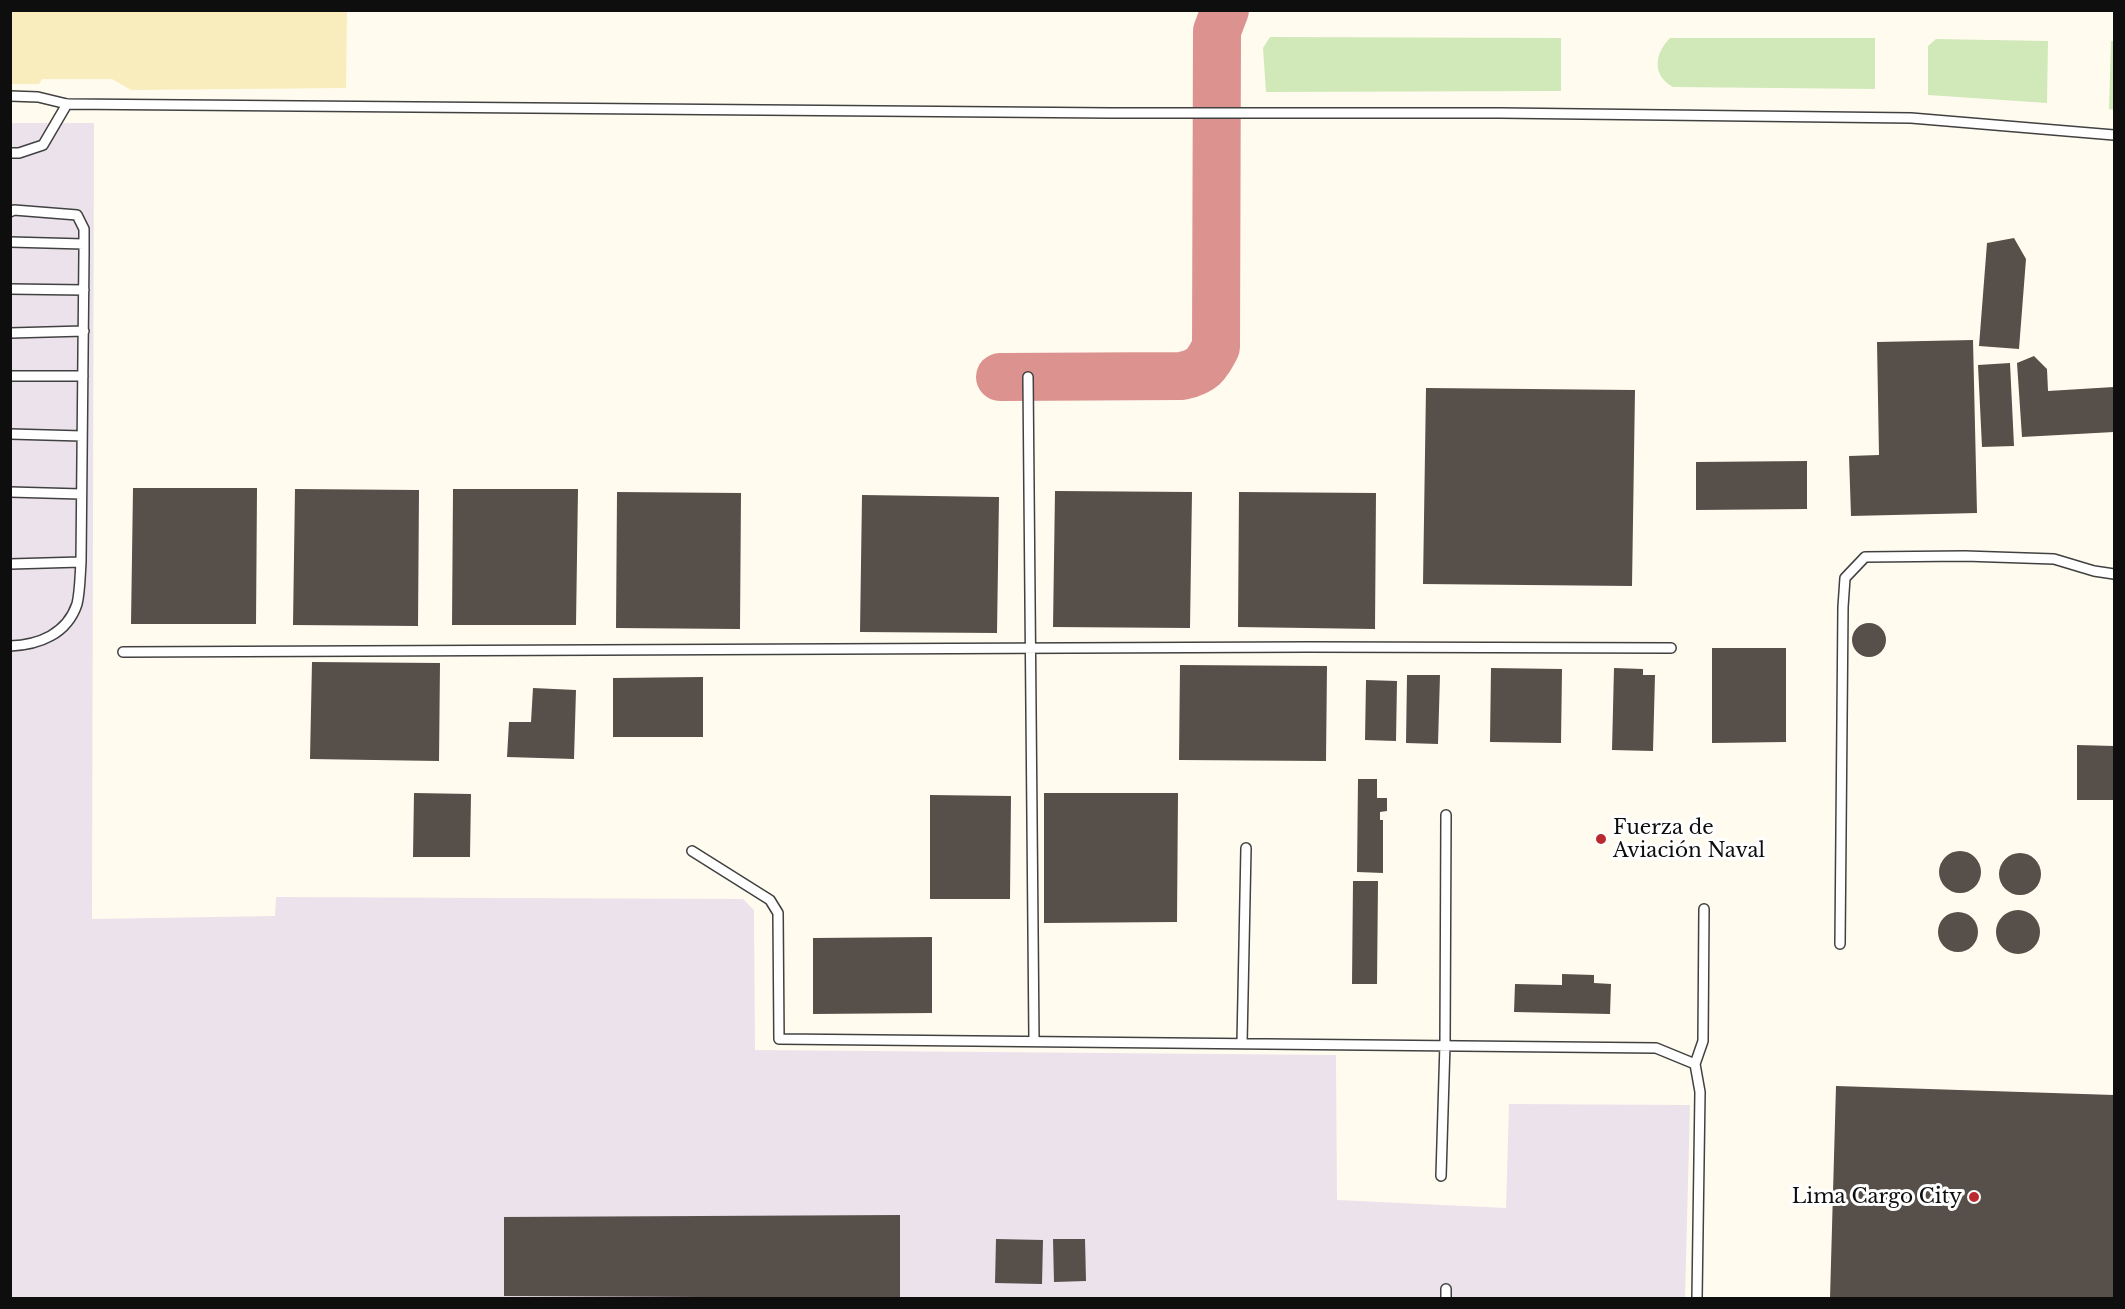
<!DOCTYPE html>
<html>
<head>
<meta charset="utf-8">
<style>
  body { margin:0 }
  #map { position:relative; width:2125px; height:1309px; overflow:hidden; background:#fffcef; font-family:"Libre Baskerville",serif }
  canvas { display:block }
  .frame { position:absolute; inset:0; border:12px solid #0e0e0e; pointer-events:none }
</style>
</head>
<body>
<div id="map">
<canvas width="2125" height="1309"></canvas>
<div class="frame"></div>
</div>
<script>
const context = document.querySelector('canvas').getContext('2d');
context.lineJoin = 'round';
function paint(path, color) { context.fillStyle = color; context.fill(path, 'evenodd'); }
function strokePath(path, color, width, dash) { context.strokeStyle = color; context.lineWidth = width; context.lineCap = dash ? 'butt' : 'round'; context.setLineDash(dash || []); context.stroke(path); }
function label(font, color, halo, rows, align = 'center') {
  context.font = font + ' "Libre Baskerville",serif'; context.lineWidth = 6; context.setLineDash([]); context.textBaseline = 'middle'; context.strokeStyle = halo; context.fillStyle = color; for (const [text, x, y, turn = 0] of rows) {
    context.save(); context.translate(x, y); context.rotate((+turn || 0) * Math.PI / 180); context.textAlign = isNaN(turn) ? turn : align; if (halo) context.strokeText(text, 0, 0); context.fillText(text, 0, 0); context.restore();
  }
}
paint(new Path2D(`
  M 11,123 L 94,123 L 92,919 L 275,916 L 276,897 L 743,899 L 754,910 L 755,1050 L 1336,1055 L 1337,1200 L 1506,1208 L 1509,1104 L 1690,1105 L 1685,1298 L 11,1298 Z`), '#ebe2ec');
paint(new Path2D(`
  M 1270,37 L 1561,38 L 1561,91 L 1266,92 L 1263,48 Z
  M 1670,38 L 1875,38 L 1875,89 L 1673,87 C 1651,75 1655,53 1670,38 Z
  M 1936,39 L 2048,41 L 2047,103 L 1928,95 L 1928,46 Z
  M 2111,41 L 2114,41 L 2114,110 L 2109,109 Z`), '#d1e8b9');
paint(new Path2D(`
  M 11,10 L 347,11 L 346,88 L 131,90 L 112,79 L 42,79 L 39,84 L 11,84 Z`), '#f9ecbd');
strokePath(new Path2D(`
  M 1000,377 L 1182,376 C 1203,371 1206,366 1216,347 L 1217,31 L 1225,10`), '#dc928f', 48);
paint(new Path2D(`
  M 2014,238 L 2026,259 L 2019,349 L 1979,346 L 1987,243 Z
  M 1973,340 L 1977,513 L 1851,516 L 1849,456 L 1879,455 L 1877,342 Z
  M 2034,356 L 2047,369 L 2048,391 L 2114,387 L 2114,432 L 2022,437 L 2017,363 Z
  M 2010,363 L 2014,446 L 1982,447 L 1978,365 Z
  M 1426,388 L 1635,390 L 1632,586 L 1423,584 Z
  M 1807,461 L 1807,509 L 1696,510 L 1696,462 Z
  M 133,488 L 257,488 L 256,624 L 131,624 Z
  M 295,489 L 419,490 L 418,626 L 293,625 Z
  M 453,489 L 578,489 L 576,625 L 452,625 Z
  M 1055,491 L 1192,492 L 1190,628 L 1053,627 Z
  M 617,492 L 741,493 L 740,629 L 616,628 Z
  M 1239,492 L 1376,493 L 1375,629 L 1238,627 Z
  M 862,495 L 999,497 L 997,633 L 860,632 Z
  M1852 640a17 17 0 1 1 34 0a17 17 0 1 1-34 0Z
  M 1712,648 L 1786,648 L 1786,742 L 1712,743 Z
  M 312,662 L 440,663 L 439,761 L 310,759 Z
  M 1180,665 L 1327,666 L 1326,761 L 1179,760 Z
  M 1491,668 L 1562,669 L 1561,743 L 1490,742 Z
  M 1614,668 L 1643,669 L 1643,675 L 1655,675 L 1653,751 L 1612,750 Z
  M 1407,675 L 1440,675 L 1438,744 L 1406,743 Z
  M 703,677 L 703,737 L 613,737 L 613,678 Z
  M 1366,680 L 1397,681 L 1396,741 L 1365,740 Z
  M 533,688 L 576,690 L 574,759 L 507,757 L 509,722 L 531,722 Z
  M 2077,745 L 2114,746 L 2114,800 L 2077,800 Z
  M 1358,779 L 1377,779 L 1377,798 L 1387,798 L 1387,811 L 1380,812 L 1380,820 L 1383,820 L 1383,873 L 1357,872 Z
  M 414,793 L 471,794 L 470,857 L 413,857 Z
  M 1044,793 L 1178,793 L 1177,922 L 1044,923 Z
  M 930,795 L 1011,796 L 1010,899 L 930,899 Z
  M1939 872a21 21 0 1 1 42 0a21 21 0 1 1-42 0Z
  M1999 874a21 21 0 1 1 42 0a21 21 0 1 1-42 0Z
  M 1353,881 L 1378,881 L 1377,984 L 1352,984 Z
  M1996 932a22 22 0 1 1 44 0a22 22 0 1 1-44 0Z
  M1938 932a20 20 0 1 1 40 0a20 20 0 1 1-40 0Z
  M 932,937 L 932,1013 L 813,1014 L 813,938 Z
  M 1562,974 L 1594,975 L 1594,983 L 1611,984 L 1610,1014 L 1514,1012 L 1515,984 L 1562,985 Z
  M 1836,1086 L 2114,1095 L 2114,1298 L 1830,1298 Z
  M 900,1215 L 900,1298 L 504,1296 L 504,1217 Z
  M 996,1239 L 1043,1240 L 1042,1284 L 995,1283 Z
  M 1053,1239 L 1085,1239 L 1086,1281 L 1054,1282 Z`), '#564f4a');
const lane = new Path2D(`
  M 10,96 L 38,97 L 67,104 L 1111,113 L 1500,113 L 1911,118 L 2114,135
  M 10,153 L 19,153 L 43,145 L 67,104
  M 10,212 L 14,210 L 77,215 L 84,229 L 84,252 L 81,562 C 80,576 80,592 77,604 C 67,634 39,645 10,646
  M 10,242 L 84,244
  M 10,289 L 84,290
  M 10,333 L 84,331
  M 10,376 L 83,376
  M 1028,377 L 1034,1041
  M 10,434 L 82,436
  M 10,492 L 81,494
  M 10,564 L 81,562
  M 123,652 L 1308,647 L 1671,648
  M 692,851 L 770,900 L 778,913 L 779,1039 L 1656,1048 L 1695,1064
  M 1840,944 L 1843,607 L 1845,578 L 1865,557 L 1965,556 L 2054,559 L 2094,571 L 2114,574
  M 1242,1043 L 1246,848
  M 1441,1176 L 1445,1044 L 1446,815
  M 1446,1289 L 1446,1298
  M 1697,1298 L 1700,1092 L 1695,1064 L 1703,1041 L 1704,909`);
strokePath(lane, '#414141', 12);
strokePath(lane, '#fff', 9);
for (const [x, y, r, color] of [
  [1601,839,6,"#ba292f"],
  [1974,1197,6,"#ba292f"]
]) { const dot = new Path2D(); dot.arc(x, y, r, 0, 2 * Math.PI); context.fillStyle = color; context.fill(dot); strokePath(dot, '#fff', 2); }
label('20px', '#0e0e0e', '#fff', [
  ["Fuerza de",1613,828],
  ["Aviación Naval",1613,851],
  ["Lima Cargo City",1962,1197,"right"]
], 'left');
</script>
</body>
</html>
